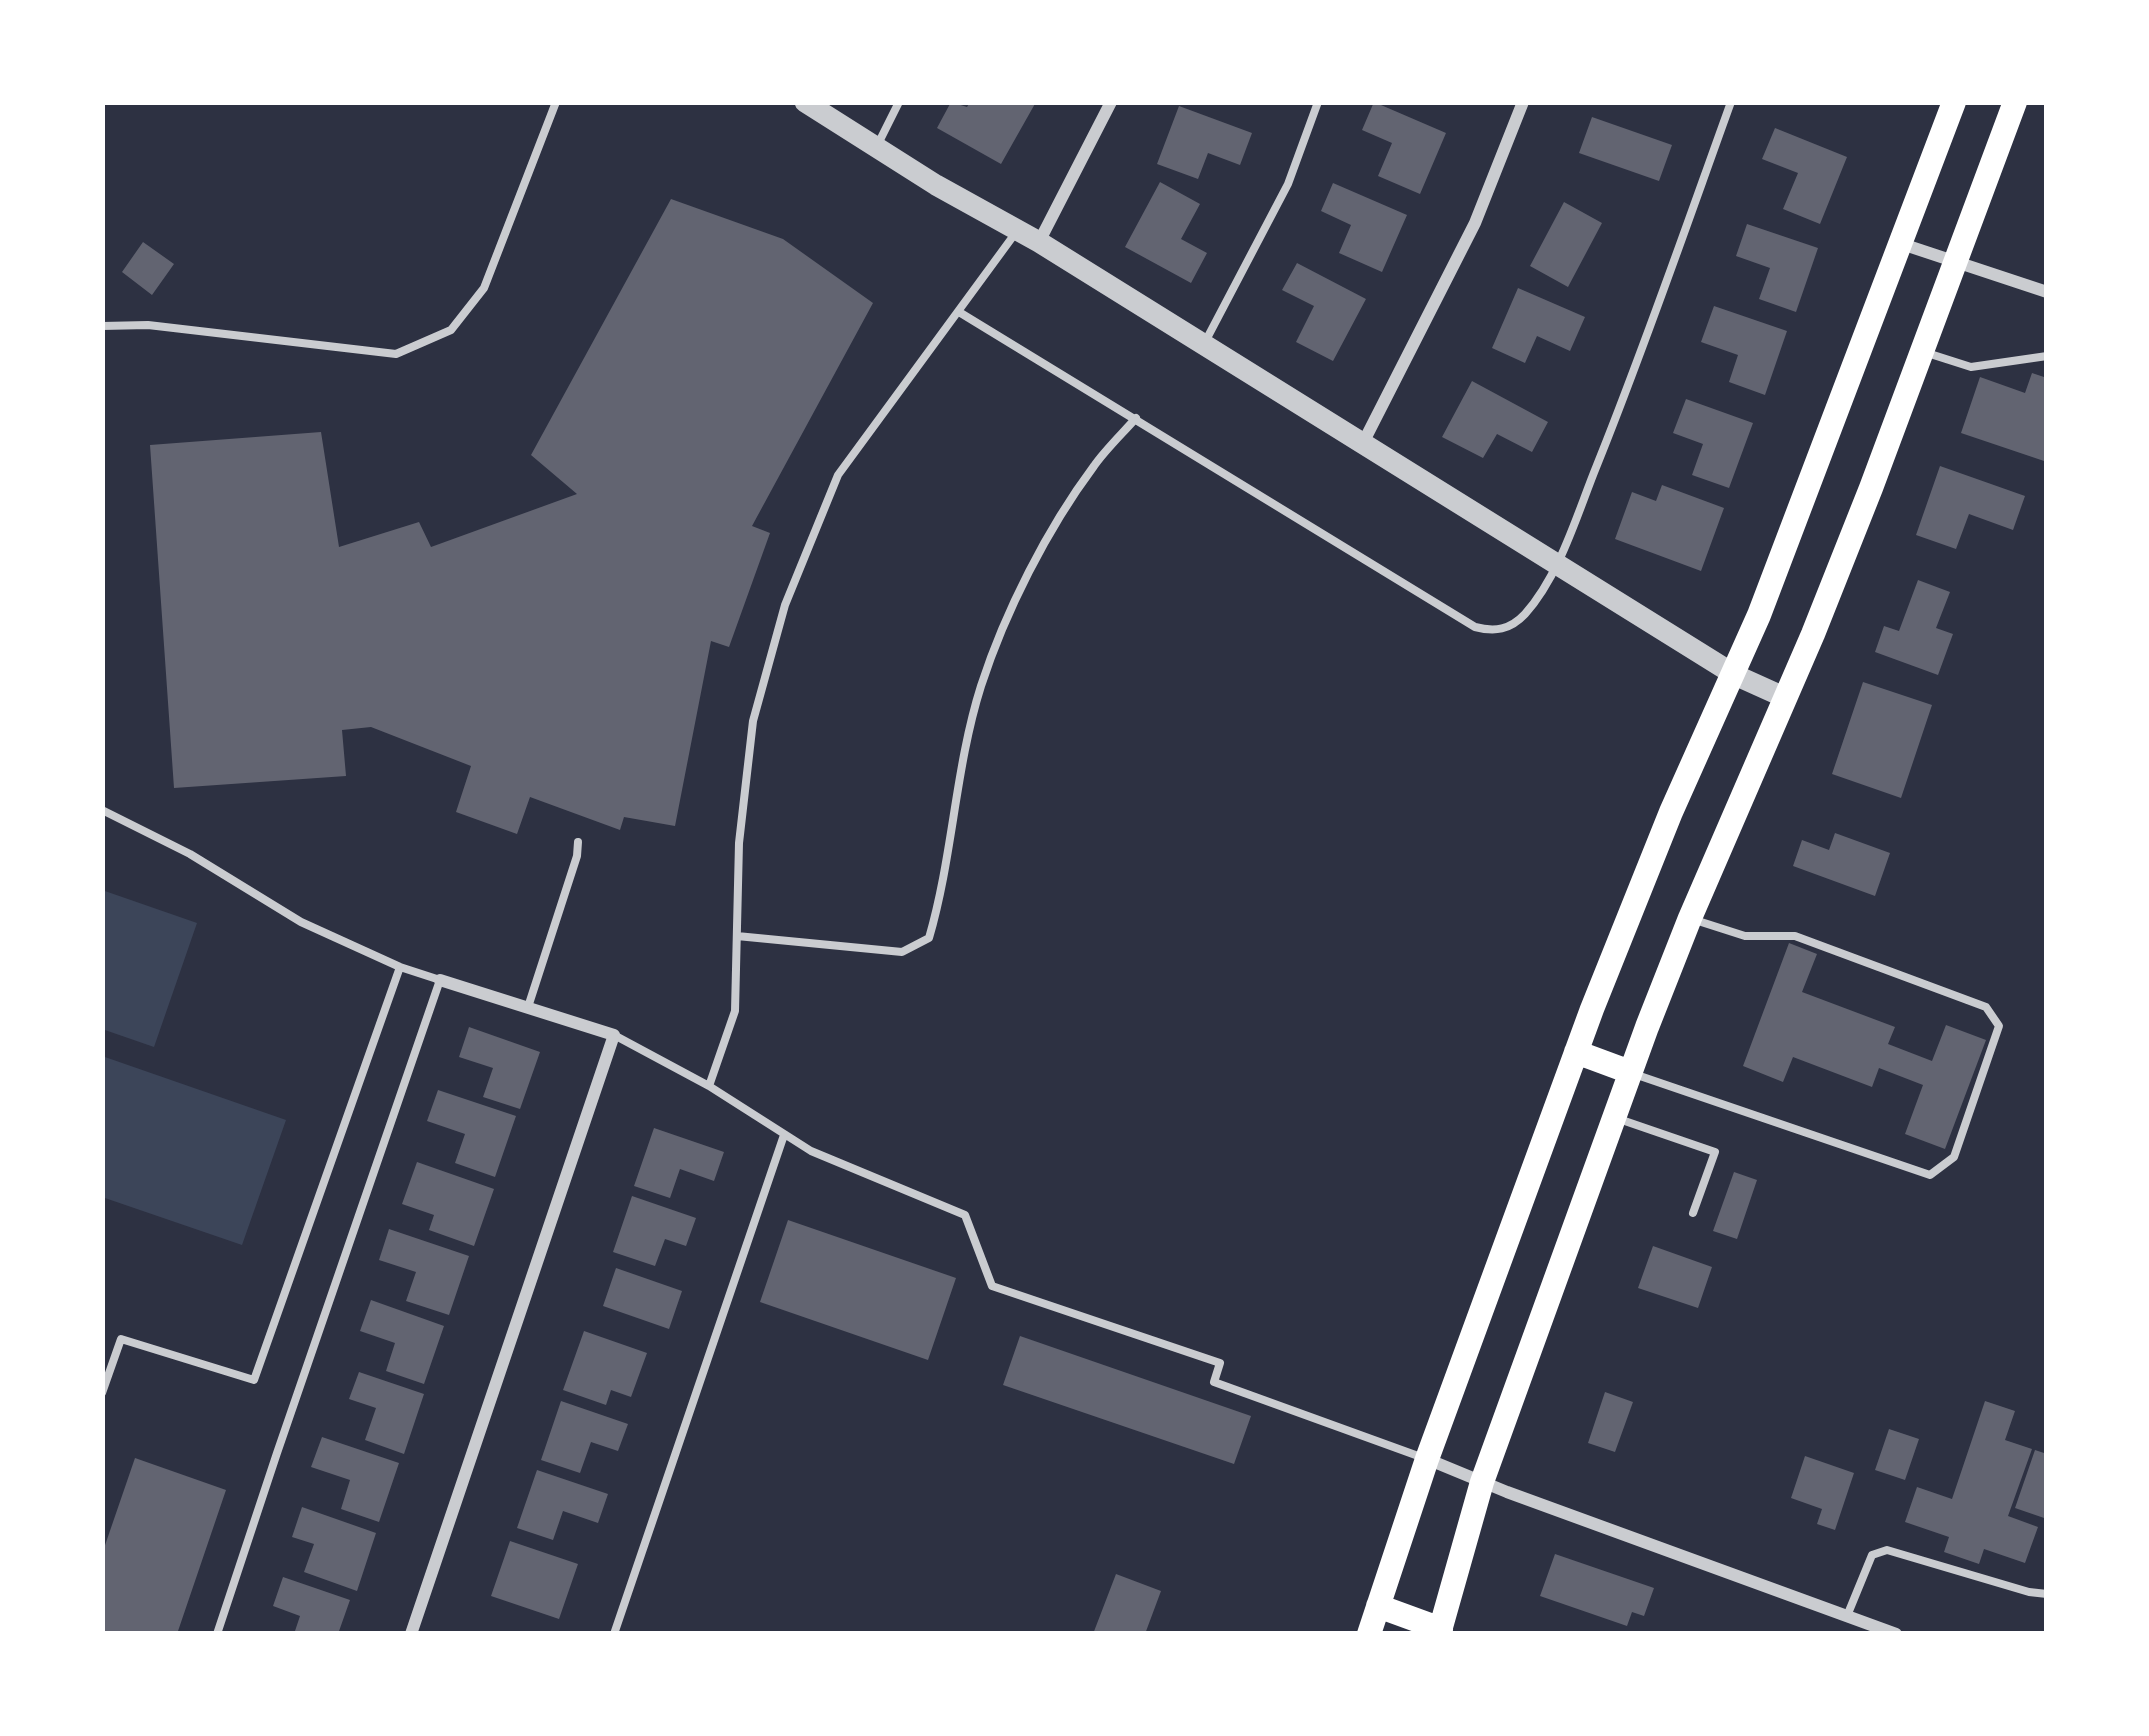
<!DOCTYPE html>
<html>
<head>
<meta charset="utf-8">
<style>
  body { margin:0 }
  #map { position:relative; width:2149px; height:1736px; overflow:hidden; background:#2d3142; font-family:"Crimson Pro",serif }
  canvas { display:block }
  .frame { position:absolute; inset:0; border:105px solid #fff; pointer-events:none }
</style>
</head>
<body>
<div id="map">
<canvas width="2149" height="1736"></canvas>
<div class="frame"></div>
</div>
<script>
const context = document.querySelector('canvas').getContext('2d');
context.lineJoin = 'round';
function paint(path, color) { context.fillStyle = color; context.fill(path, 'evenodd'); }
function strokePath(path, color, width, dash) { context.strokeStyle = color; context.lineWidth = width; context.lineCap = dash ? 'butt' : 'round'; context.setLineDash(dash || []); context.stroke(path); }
paint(new Path2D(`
  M 102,890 L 197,923 L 154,1047 L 102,1029 Z
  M 102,1056 L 286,1120 L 242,1245 L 102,1197 Z`), '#3c4559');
paint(new Path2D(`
  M 951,102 L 967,107 L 970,102 L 1036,102 L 1001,164 L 937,128 Z
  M 1374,102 L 1446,133 L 1420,194 L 1378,176 L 1392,143 L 1362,130 Z
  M 1179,106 L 1252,133 L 1240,165 L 1208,153 L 1198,179 L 1157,164 Z
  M 1592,117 L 1672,145 L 1659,181 L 1579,153 Z
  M 1775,128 L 1847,157 L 1820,224 L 1783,209 L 1798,173 L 1762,159 Z
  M 1160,182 L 1200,204 L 1181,239 L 1207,253 L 1191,283 L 1125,247 Z
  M 1333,183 L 1407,215 L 1382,272 L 1339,253 L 1351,225 L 1321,211 Z
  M 671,199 L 783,239 L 873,303 L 752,526 L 770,533 L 729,647 L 711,641 L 675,826 L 624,817 L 620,830 L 530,797 L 517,834 L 456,812 L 471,766 L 371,727 L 342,730 L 346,776 L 174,788 L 150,445 L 321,432 L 339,547 L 419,522 L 431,547 L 577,494 L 531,455 Z
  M 1564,202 L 1602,223 L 1568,287 L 1530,266 Z
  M 1747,224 L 1818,248 L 1796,312 L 1759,299 L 1770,268 L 1736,256 Z
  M 143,242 L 174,264 L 152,295 L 122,272 Z
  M 1297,263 L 1366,299 L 1333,361 L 1296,342 L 1314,306 L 1282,290 Z
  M 1518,288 L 1585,317 L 1570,351 L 1537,336 L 1525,363 L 1492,348 Z
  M 1714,306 L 1787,331 L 1765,395 L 1729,382 L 1738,355 L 1701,342 Z
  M 2032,373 L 2047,378 L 2047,462 L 1961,433 L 1980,377 L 2025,393 Z
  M 1472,381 L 1548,422 L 1532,452 L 1497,434 L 1483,458 L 1442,437 Z
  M 1686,399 L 1753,423 L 1729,488 L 1692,475 L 1703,444 L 1673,433 Z
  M 1940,466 L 2025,496 L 2013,530 L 1969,514 L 1956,549 L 1916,535 Z
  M 1662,485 L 1724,508 L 1701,571 L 1615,539 L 1632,492 L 1656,501 Z
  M 1918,580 L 1950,592 L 1936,628 L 1953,634 L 1938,675 L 1875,652 L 1884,626 L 1899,631 Z
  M 1863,682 L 1932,705 L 1901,798 L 1832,774 Z
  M 1835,833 L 1890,853 L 1875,896 L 1793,866 L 1802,840 L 1829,850 Z
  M 1789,943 L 1817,954 L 1802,992 L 1895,1027 L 1888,1044 L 1932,1061 L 1946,1025 L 1986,1040 L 1945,1149 L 1905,1134 L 1923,1085 L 1879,1068 L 1872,1087 L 1793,1057 L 1783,1082 L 1743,1066 Z
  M 469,1027 L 540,1052 L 520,1109 L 483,1097 L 493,1068 L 459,1057 Z
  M 438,1090 L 516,1116 L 495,1177 L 455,1163 L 465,1134 L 427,1121 Z
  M 654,1128 L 724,1152 L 714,1181 L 680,1169 L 670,1198 L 634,1186 Z
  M 417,1162 L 494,1189 L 474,1246 L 429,1230 L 434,1215 L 402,1204 Z
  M 1734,1172 L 1757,1180 L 1737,1239 L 1713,1231 Z
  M 632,1196 L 696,1218 L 686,1246 L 665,1239 L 655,1266 L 613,1252 Z
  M 788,1220 L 956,1278 L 928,1360 L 760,1302 Z
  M 389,1229 L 469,1256 L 449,1315 L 406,1301 L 416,1272 L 379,1260 Z
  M 1653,1246 L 1712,1267 L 1698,1308 L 1638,1288 Z
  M 616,1268 L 682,1291 L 669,1329 L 603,1306 Z
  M 371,1300 L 444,1326 L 424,1384 L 386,1371 L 395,1343 L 360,1331 Z
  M 584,1331 L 647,1353 L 631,1397 L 611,1390 L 606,1405 L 563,1390 Z
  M 1020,1336 L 1251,1416 L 1234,1464 L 1003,1385 Z
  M 359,1372 L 424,1394 L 404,1454 L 365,1440 L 376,1408 L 349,1399 Z
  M 1605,1392 L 1633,1402 L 1615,1452 L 1588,1443 Z
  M 561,1401 L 628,1424 L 618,1451 L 591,1442 L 580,1473 L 541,1460 Z
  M 1985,1401 L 2015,1411 L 2005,1440 L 2032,1449 L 2008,1516 L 2038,1527 L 2025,1563 L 1984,1549 L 1979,1564 L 1944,1552 L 1949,1537 L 1905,1522 L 1917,1487 L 1952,1499 Z
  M 1889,1429 L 1919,1439 L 1905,1480 L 1875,1470 Z
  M 322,1437 L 399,1463 L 379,1522 L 341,1509 L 350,1480 L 311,1467 Z
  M 2035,1450 L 2047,1454 L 2047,1519 L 2015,1508 Z
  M 1805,1456 L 1854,1473 L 1835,1530 L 1817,1524 L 1822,1509 L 1791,1498 Z
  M 135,1458 L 226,1490 L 177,1634 L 102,1634 L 102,1554 Z
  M 537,1470 L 608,1494 L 598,1523 L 563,1511 L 553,1540 L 517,1528 Z
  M 302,1507 L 376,1533 L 357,1591 L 304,1572 L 314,1544 L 292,1537 Z
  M 510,1541 L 578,1564 L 559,1619 L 491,1596 Z
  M 1555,1554 L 1654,1588 L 1644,1616 L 1632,1612 L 1627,1626 L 1540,1596 Z
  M 1116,1574 L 1161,1591 L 1145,1634 L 1093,1634 Z
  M 283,1577 L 350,1600 L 338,1634 L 294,1634 L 300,1616 L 273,1606 Z`), '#626471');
strokePath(new Path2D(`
  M 878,144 L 899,102
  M 959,312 L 1475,627 C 1495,632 1510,630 1525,614 C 1560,575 1577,514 1597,465 C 1645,346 1687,224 1731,102
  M 102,326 L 148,325 L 396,354 L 451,330 L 484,288 L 556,102
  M 1204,344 L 1288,184 L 1318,102
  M 1924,352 L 1971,367 L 2047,356
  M 102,810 L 190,854 L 301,922 L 400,967 L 440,980 L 277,1453 L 217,1634
  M 737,936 L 902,952 L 929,938 C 953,856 955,768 981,686 C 1005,612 1047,529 1094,466 C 1106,449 1122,434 1136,418
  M 528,1007 L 577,856 L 578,842
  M 614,1035 L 709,1086 L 811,1151 L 965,1215 L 992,1286 L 1220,1363 L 1214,1382 L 1421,1457
  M 1637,1075 L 1930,1175 L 1954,1157 L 1999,1026 L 1986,1007 L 1795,936 L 1745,936 L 1695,920
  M 709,1086 L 735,1011 L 739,843 L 753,721 L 785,605 L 838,475 L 1014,235
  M 1616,1118 L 1715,1152 L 1693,1213
  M 102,1393 L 121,1339 L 254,1380 L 400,967
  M 1847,1616 L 1872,1555 L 1887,1550 L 2029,1592 L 2047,1594
  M 614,1634 L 784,1135`), '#caccd0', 8);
strokePath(new Path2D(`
  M 1039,242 L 1111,102
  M 1902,244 L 2047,292
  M 1363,443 L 1475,223 L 1523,102
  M 1427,1459 L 1507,1492 L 1896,1634
  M 411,1634 L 614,1035 L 440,980`), '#caccd0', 12);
strokePath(new Path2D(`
  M 805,102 L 936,185 L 1039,242 L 1735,675 L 1786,698`), '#caccd0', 21);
strokePath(new Path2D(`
  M 1576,1052 L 1630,1072
  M 1378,1606 L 1441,1629
  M 1369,1634 L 1427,1459 L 1592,1009 L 1671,812 L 1759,615 L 1954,102
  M 1439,1634 L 1482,1482 L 1647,1027 L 1690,918 L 1813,634 L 1871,488 L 2015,102`), '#fff', 24);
</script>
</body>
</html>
